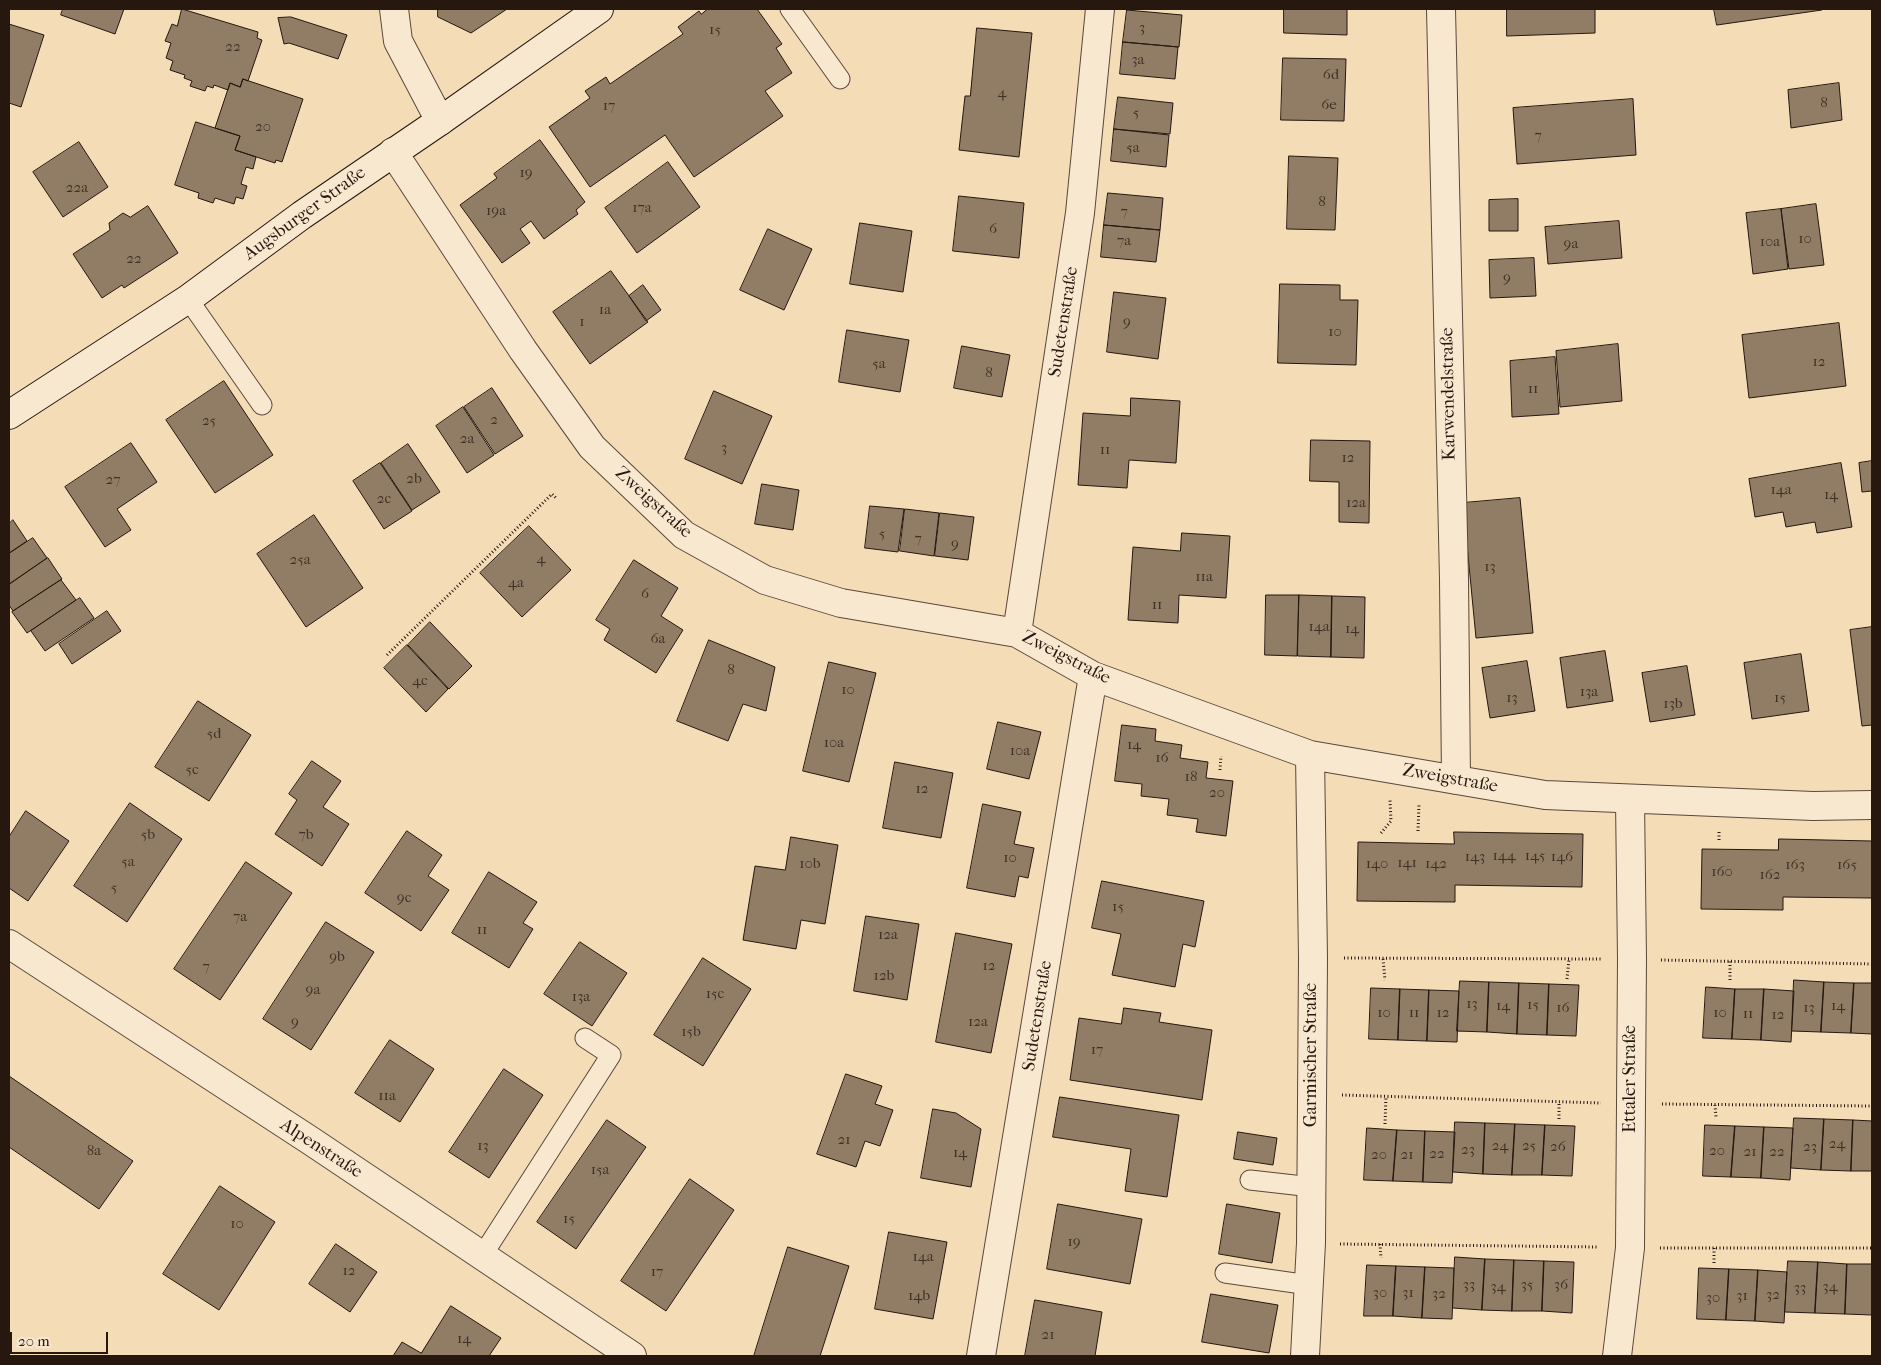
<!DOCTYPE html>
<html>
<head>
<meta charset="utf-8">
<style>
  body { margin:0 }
  #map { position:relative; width:1881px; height:1365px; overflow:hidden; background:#f4dcb7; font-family:"IM FELL French Canon",serif }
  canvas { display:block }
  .frame { position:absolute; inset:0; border:10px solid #26170f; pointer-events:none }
  .scale { position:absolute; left:10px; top:1332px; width:98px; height:22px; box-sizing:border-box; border:2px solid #26170f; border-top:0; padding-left:6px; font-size:15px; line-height:18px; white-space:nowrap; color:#26170f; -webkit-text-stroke:4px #f8e8d0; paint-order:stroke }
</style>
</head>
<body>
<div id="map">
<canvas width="1881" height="1365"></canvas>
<div class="frame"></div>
<div class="scale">20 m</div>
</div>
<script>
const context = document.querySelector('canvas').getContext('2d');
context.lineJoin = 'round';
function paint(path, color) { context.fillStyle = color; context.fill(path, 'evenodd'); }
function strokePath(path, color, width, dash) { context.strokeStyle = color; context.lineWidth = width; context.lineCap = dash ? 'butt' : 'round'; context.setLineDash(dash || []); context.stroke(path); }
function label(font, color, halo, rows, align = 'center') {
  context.font = font + ' "IM FELL French Canon",serif'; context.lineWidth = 5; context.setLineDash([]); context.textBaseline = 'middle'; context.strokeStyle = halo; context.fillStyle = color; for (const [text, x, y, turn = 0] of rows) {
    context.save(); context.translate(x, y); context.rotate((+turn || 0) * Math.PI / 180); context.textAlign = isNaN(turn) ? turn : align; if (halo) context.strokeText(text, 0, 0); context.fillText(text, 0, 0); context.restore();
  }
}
const building = new Path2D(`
  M 63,9 L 124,9 L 115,34 L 61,15 Z
  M 182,9 L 258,32 L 257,38 L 262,40 L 248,81 L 243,79 L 240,87 L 230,83 L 228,90 L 214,85 L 213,88 L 207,86 L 205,91 L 190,86 L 192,81 L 184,78 L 185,75 L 170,70 L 173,61 L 166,58 L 171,43 L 165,41 L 172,24 L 177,26 Z
  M 438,9 L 507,9 L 471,33 L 438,17 Z
  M 708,9 L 757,9 L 782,44 L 776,48 L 792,73 L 765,91 L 783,116 L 694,177 L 665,135 L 590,187 L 549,127 L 590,98 L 585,91 L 606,77 L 610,84 L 683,34 L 678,27 L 699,11 L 701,14 Z
  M 1284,9 L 1347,9 L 1347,35 L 1284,33 Z
  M 1507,9 L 1595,9 L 1595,33 L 1507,36 Z
  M 1714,9 L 1822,9 L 1822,10 L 1717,25 Z
  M 1127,10 L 1182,15 L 1179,47 L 1123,42 Z
  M 291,17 L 347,35 L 338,59 L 289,43 L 284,44 L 278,18 Z
  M 9,24 L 44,35 L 21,107 L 9,103 Z
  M 977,28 L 1032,33 L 1019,157 L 959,150 L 965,96 L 970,96 Z
  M 1123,42 L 1178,47 L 1175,79 L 1120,74 Z
  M 1283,58 L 1346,59 L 1344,121 L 1281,120 Z
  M 243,79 L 303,99 L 282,162 L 276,160 L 275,163 L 235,150 L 240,136 L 215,128 L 230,83 L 240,87 Z
  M 1839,83 L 1842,120 L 1791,128 L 1788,90 Z
  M 1118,97 L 1173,103 L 1170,134 L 1114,129 Z
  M 1633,99 L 1636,155 L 1517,164 L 1513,108 Z
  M 196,122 L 240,136 L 235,150 L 256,157 L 253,169 L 246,167 L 241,184 L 247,186 L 243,199 L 236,197 L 234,204 L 215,198 L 213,203 L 198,198 L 199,193 L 175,185 Z
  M 1114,129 L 1169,135 L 1166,167 L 1111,161 Z
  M 540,140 L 585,202 L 576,210 L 578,214 L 544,239 L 531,221 L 520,229 L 530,243 L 502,263 L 460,205 L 497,178 L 494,174 Z
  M 79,142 L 108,187 L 63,217 L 33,172 Z
  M 1289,156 L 1338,158 L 1335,230 L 1287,229 Z
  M 668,162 L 700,207 L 637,253 L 605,208 Z
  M 1108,193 L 1163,198 L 1160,230 L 1104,225 Z
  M 959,196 L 1024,203 L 1019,258 L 953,251 Z
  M 1518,199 L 1518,231 L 1489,231 L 1489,200 Z
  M 1816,204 L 1824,265 L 1789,269 L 1781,209 Z
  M 148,206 L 178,253 L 124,288 L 122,285 L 102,298 L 73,254 L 110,230 L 109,223 L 123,213 L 130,217 Z
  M 1781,209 L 1788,269 L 1753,274 L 1746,213 Z
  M 1619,221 L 1622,258 L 1548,264 L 1545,227 Z
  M 860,223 L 912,231 L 903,292 L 850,284 Z
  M 1104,225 L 1160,230 L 1156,262 L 1101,257 Z
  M 768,229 L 812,249 L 784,310 L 740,290 Z
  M 1534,258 L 1536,296 L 1490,298 L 1489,260 Z
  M 611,271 L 648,322 L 590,364 L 553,312 Z
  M 1280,284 L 1340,285 L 1340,300 L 1358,300 L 1356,365 L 1278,363 Z
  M 643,285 L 661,310 L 646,321 L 629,296 Z
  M 1114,292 L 1166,298 L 1158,359 L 1107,352 Z
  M 1839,323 L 1846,386 L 1749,398 L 1742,335 Z
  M 847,330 L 909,340 L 900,392 L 839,382 Z
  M 1618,344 L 1622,401 L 1560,407 L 1556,351 Z
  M 962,346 L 1010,355 L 1002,397 L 954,388 Z
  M 1555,357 L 1559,414 L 1512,417 L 1510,361 Z
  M 224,381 L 273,455 L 215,493 L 166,420 Z
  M 492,388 L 523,436 L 495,454 L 464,407 Z
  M 714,391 L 772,416 L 742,484 L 685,459 Z
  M 1131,398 L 1180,401 L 1176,463 L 1129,460 L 1127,488 L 1078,485 L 1083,413 L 1130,416 Z
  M 463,407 L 494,455 L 467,473 L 436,426 Z
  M 1311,440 L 1370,441 L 1369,523 L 1339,522 L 1339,482 L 1310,481 Z
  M 131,443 L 157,482 L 117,509 L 131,530 L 105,547 L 65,487 Z
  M 408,444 L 440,492 L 412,510 L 381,463 Z
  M 1872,461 L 1872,491 L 1862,492 L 1859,463 Z
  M 380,463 L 412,511 L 384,529 L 353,481 Z
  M 1841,463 L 1852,527 L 1817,533 L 1815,522 L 1786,527 L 1783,512 L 1755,517 L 1749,479 Z
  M 762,484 L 799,490 L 793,530 L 755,524 Z
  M 1520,498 L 1533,633 L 1476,638 L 1463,503 Z
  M 870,506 L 904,509 L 898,552 L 865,548 Z
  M 905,509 L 939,513 L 934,556 L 900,551 Z
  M 940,513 L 974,517 L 968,560 L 935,556 Z
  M 314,515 L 363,588 L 306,627 L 257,554 Z
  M 13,520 L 27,541 L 9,553 L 9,524 Z
  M 529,526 L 571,570 L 522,617 L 480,573 Z
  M 1182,533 L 1230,536 L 1226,598 L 1179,595 L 1178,623 L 1128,620 L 1133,547 L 1180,551 Z
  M 33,538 L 47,558 L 9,584 L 9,554 Z
  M 48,558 L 62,579 L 13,611 L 9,605 L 9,585 Z
  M 634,560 L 678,588 L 661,616 L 683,630 L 656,673 L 604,640 L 610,629 L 596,620 Z
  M 61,580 L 76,600 L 27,633 L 12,612 Z
  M 1266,595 L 1299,595 L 1297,656 L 1265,655 Z
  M 1299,595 L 1332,596 L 1331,657 L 1298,656 Z
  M 1332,596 L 1365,597 L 1364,658 L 1331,657 Z
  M 80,598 L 94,618 L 45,651 L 31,631 Z
  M 107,611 L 121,631 L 72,664 L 59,644 Z
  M 430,622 L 472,666 L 449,689 L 408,645 Z
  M 1872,627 L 1872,725 L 1862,726 L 1850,630 Z
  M 709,640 L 775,667 L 766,711 L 743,704 L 728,741 L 677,721 Z
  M 407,645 L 448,689 L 426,712 L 384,668 Z
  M 1605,651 L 1613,701 L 1567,708 L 1560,658 Z
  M 1801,654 L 1809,711 L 1752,719 L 1744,663 Z
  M 1527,661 L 1535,711 L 1490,718 L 1482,668 Z
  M 829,662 L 876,673 L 849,782 L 803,771 Z
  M 1687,666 L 1695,715 L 1650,722 L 1642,673 Z
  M 198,701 L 251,735 L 209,801 L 155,767 Z
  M 998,722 L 1041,732 L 1029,779 L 987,769 Z
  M 1122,725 L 1156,729 L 1155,741 L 1182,745 L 1180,758 L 1208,762 L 1206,778 L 1233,781 L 1226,836 L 1196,832 L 1198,819 L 1167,815 L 1169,799 L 1141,796 L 1142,784 L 1115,781 Z
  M 312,761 L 341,781 L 323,807 L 349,824 L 322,866 L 275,834 L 297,800 L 289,794 Z
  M 895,762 L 953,773 L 941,838 L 883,828 Z
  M 130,803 L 182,839 L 127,922 L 74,886 Z
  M 983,804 L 1021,812 L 1014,844 L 1034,848 L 1028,878 L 1019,876 L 1015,897 L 967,888 Z
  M 26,811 L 69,841 L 28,901 L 9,888 L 9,837 Z
  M 407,831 L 442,855 L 428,876 L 449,890 L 421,931 L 365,893 Z
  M 1454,832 L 1583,834 L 1582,887 L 1455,885 L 1455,902 L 1357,901 L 1358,842 L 1454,844 Z
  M 791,837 L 838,845 L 825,924 L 801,920 L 796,949 L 743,940 L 755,866 L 785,870 Z
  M 1779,839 L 1872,841 L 1872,898 L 1783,897 L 1783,910 L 1701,909 L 1702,849 L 1778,850 Z
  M 246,862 L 292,893 L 220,1000 L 174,969 Z
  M 489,872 L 537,902 L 523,923 L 533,929 L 509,968 L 452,933 Z
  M 1102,881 L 1204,901 L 1195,947 L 1183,944 L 1175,987 L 1112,975 L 1121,934 L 1092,928 Z
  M 866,916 L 919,924 L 907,1000 L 854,991 Z
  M 326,922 L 374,952 L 311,1050 L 263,1019 Z
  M 956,933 L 1012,944 L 991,1053 L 936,1042 Z
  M 580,942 L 627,973 L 592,1026 L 544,994 Z
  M 703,958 L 751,989 L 703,1066 L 654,1035 Z
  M 1794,980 L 1824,982 L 1821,1032 L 1792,1031 Z
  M 1460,981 L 1489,982 L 1487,1032 L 1457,1031 Z
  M 1489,982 L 1519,983 L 1517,1034 L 1487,1032 Z
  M 1824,982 L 1854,983 L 1851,1033 L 1821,1032 Z
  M 1519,983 L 1549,984 L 1547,1035 L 1517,1034 Z
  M 1854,983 L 1872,983 L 1872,1034 L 1851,1033 Z
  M 1549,984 L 1579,985 L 1576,1036 L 1547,1035 Z
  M 1706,987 L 1735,989 L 1732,1039 L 1703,1038 Z
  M 1371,988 L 1400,989 L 1398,1040 L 1369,1039 Z
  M 1400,989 L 1429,990 L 1427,1041 L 1398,1040 Z
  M 1735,989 L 1764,989 L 1761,1040 L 1732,1039 Z
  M 1764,989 L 1794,991 L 1791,1042 L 1761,1040 Z
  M 1429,990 L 1459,991 L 1457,1042 L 1427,1041 Z
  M 1124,1008 L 1161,1013 L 1159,1022 L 1212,1030 L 1202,1100 L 1070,1080 L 1079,1018 L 1121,1024 Z
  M 390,1040 L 434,1069 L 400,1122 L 355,1093 Z
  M 504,1069 L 543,1095 L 489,1178 L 449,1152 Z
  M 846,1074 L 882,1086 L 875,1104 L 893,1110 L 880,1146 L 865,1141 L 856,1167 L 817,1154 Z
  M 9,1076 L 133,1161 L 99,1209 L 9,1147 Z
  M 1060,1097 L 1179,1115 L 1167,1197 L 1125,1191 L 1131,1149 L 1053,1137 Z
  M 933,1109 L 956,1113 L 981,1129 L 971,1187 L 921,1178 Z
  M 1794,1118 L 1824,1119 L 1821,1170 L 1791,1168 Z
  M 1824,1119 L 1853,1120 L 1851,1171 L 1821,1170 Z
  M 607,1120 L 646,1147 L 576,1249 L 537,1222 Z
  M 1853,1120 L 1872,1121 L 1872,1171 L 1851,1171 Z
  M 1455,1122 L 1485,1123 L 1483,1174 L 1453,1172 Z
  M 1485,1123 L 1515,1124 L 1512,1175 L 1483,1174 Z
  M 1515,1124 L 1545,1125 L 1542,1175 L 1512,1175 Z
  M 1545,1125 L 1575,1126 L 1572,1176 L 1542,1175 Z
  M 1705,1125 L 1735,1126 L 1731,1177 L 1703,1176 Z
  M 1735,1126 L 1764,1127 L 1761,1178 L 1731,1177 Z
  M 1764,1127 L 1793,1128 L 1790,1180 L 1761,1178 Z
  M 1367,1128 L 1397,1130 L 1393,1181 L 1364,1180 Z
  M 1397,1130 L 1425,1131 L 1423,1182 L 1393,1181 Z
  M 1425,1131 L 1455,1132 L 1452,1183 L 1423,1182 Z
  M 1238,1132 L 1277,1138 L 1273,1165 L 1234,1159 Z
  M 690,1179 L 734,1210 L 666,1311 L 621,1281 Z
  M 220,1186 L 275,1222 L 219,1310 L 163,1274 Z
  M 1058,1204 L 1142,1219 L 1130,1284 L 1047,1269 Z
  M 1227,1204 L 1280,1213 L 1272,1263 L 1219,1254 Z
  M 889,1232 L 947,1242 L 933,1319 L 875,1309 Z
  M 336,1244 L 377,1272 L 350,1312 L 309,1284 Z
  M 788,1247 L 849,1266 L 820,1356 L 754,1356 Z
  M 1455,1257 L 1485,1259 L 1482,1310 L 1453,1308 Z
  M 1485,1259 L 1514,1260 L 1512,1311 L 1482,1310 Z
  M 1514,1260 L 1544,1261 L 1542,1311 L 1512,1311 Z
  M 1544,1261 L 1574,1262 L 1572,1313 L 1542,1311 Z
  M 1788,1261 L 1818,1262 L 1815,1313 L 1785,1312 Z
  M 1818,1262 L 1847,1264 L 1845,1314 L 1815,1313 Z
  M 1847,1264 L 1872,1264 L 1872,1315 L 1845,1314 Z
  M 1367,1265 L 1396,1266 L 1393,1316 L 1364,1316 Z
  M 1396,1266 L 1425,1267 L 1422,1318 L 1393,1316 Z
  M 1425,1267 L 1454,1268 L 1452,1319 L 1422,1318 Z
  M 1699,1268 L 1729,1269 L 1726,1320 L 1697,1319 Z
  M 1729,1269 L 1758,1270 L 1755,1321 L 1726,1320 Z
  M 1758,1270 L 1787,1272 L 1784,1323 L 1755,1321 Z
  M 1211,1294 L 1278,1305 L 1269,1353 L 1202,1342 Z
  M 1035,1300 L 1102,1312 L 1095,1356 L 1025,1356 Z
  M 451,1306 L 501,1338 L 489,1356 L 393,1356 L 402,1342 L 421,1353 Z`);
paint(building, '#917d66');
strokePath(building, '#26170f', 1);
const service = new Path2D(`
  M 790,9 L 840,79
  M 188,299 L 262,405
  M 1250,1180 L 1312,1187
  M 482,1256 L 611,1055 L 585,1038
  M 1225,1273 L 1309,1285`);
const minor = new Path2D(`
  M 394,9 L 398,41 L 440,121
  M 1441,9 L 1454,579 L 1456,780
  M 393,152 L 523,350 L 592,447 L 684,535 L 765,580 L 841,603 L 1017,633 L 1093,676 L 1310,755 L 1545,795 L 1813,806 L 1872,805
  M 1017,633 L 1080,213 L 1100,9
  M 9,944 L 311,1141 L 632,1356
  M 981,1356 L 1093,676
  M 1305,1356 L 1311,1243 L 1313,958 L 1310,755
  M 1617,1356 L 1630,1248 L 1632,959 L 1630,800`);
const secondary = new Path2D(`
  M 9,415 L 188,299 L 302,215 L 440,121 L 599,9`);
strokePath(service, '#5a4839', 21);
strokePath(minor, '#5a4839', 30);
strokePath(secondary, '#26170f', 30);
strokePath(new Path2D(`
  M 387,655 L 552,494 L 556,498
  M 1220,770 L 1221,756
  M 1418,831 L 1419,804
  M 1719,832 L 1719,841
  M 1381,833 L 1391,821 L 1390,800
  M 1344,958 L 1603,959
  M 1383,959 L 1385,980
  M 1661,960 L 1872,964
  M 1567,979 L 1569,959
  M 1730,980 L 1730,961
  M 1342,1095 L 1601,1103
  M 1662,1104 L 1872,1106
  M 1715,1105 L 1716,1117
  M 1559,1119 L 1559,1102
  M 1385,1124 L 1386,1096
  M 1340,1244 L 1599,1247
  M 1380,1244 L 1381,1258
  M 1660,1248 L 1872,1248
  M 1714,1263 L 1714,1248`), '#26170f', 3, [1, 2.5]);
strokePath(service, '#f8e8d0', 19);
strokePath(minor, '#f8e8d0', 28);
strokePath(secondary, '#f8e8d0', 28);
label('15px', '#413025', null, [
  ["3",1142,28],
  ["15",715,30],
  ["22",233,47],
  ["3a",1138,60],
  ["6d",1331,75],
  ["4",1002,93],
  ["8",1824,103],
  ["6e",1329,105],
  ["17",609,106],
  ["5",1136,113],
  ["20",263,127],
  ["7",1538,136],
  ["5a",1133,148],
  ["19",526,173],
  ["22a",77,188],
  ["8",1322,202],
  ["17a",642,208],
  ["19a",496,211],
  ["7",1124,212],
  ["6",993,229],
  ["10",1805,239],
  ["7a",1124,241],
  ["10a",1770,242],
  ["9a",1571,244],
  ["22",134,259],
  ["9",1507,278],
  ["1a",605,310],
  ["1",582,322],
  ["9",1127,322],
  ["10",1335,332],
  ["12",1819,362],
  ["5a",879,364],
  ["8",989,373],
  ["11",1533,389],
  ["2",494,420],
  ["25",209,421],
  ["2a",467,439],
  ["3",724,448],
  ["11",1105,450],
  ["12",1348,458],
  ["2b",414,479],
  ["27",113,480],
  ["14a",1781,490],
  ["14",1831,495],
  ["2c",384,499],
  ["12a",1356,503],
  ["5",882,534],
  ["7",918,539],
  ["9",955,544],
  ["4",541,559],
  ["25a",300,560],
  ["13",1490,567],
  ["11a",1204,577],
  ["4a",516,583],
  ["6",645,594],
  ["11",1157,605],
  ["14a",1319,627],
  ["14",1352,629],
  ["6a",658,639],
  ["8",731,670],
  ["4c",420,681],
  ["10",848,690],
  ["13a",1589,692],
  ["13",1512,698],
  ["15",1780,698],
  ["13b",1673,704],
  ["5d",214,734],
  ["10a",834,743],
  ["14",1134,745],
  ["10a",1020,751],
  ["16",1162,758],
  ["5c",192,770],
  ["18",1191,777],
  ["12",922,789],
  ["20",1217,793],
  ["5b",148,835],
  ["7b",306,835],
  ["144",1504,856],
  ["145",1535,856],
  ["143",1475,857],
  ["146",1562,857],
  ["10",1010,858],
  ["5a",128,862],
  ["141",1407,863],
  ["10b",810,864],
  ["140",1377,864],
  ["142",1436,864],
  ["163",1795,865],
  ["165",1847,865],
  ["160",1722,872],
  ["162",1770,875],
  ["5",114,888],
  ["9c",404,898],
  ["15",1118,907],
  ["7a",240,917],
  ["11",482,930],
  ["12a",888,935],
  ["9b",337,957],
  ["12",989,966],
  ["7",206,967],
  ["12b",884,976],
  ["9a",313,990],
  ["15c",715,994],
  ["13a",581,997],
  ["13",1472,1004],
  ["15",1533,1005],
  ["14",1503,1006],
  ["14",1838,1006],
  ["16",1563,1008],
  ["13",1809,1008],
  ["10",1384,1013],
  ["11",1414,1013],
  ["12",1443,1013],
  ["10",1720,1013],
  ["11",1748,1014],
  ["12",1778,1015],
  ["9",295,1022],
  ["12a",978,1022],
  ["15b",691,1032],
  ["17",1097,1050],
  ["11a",387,1096],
  ["21",844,1140],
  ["24",1837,1144],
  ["13",483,1146],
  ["24",1500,1146],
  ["25",1529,1146],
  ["26",1558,1147],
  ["23",1810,1147],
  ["23",1468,1150],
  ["8a",94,1151],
  ["20",1717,1151],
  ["21",1750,1152],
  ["22",1777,1152],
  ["14",960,1153],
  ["22",1437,1154],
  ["20",1379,1155],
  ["21",1407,1155],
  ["15a",600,1170],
  ["15",569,1219],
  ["10",237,1224],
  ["19",1074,1242],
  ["14a",923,1257],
  ["12",349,1271],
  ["17",657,1272],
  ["33",1469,1285],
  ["35",1527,1285],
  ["36",1561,1285],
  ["34",1498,1287],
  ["34",1830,1287],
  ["33",1800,1288],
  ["30",1380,1293],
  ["31",1408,1293],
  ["32",1439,1294],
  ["32",1773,1295],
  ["14b",919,1296],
  ["31",1742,1296],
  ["30",1713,1298],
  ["21",1048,1335],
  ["14",464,1339]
]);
label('18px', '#26170f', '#f8e8d0', [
  ["Augsburger Straße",305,214,-36],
  ["Sudetenstraße",1064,322,-81],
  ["Karwendelstraße",1449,394,-91],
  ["Zweigstraße",653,503,42],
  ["Zweigstraße",1066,658,27],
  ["Zweigstraße",1450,779,10],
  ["Sudetenstraße",1038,1016,-81],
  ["Garmischer Straße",1312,1055,-90],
  ["Ettaler Straße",1631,1079,-90],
  ["Alpenstraße",321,1149,33]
]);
</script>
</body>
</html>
